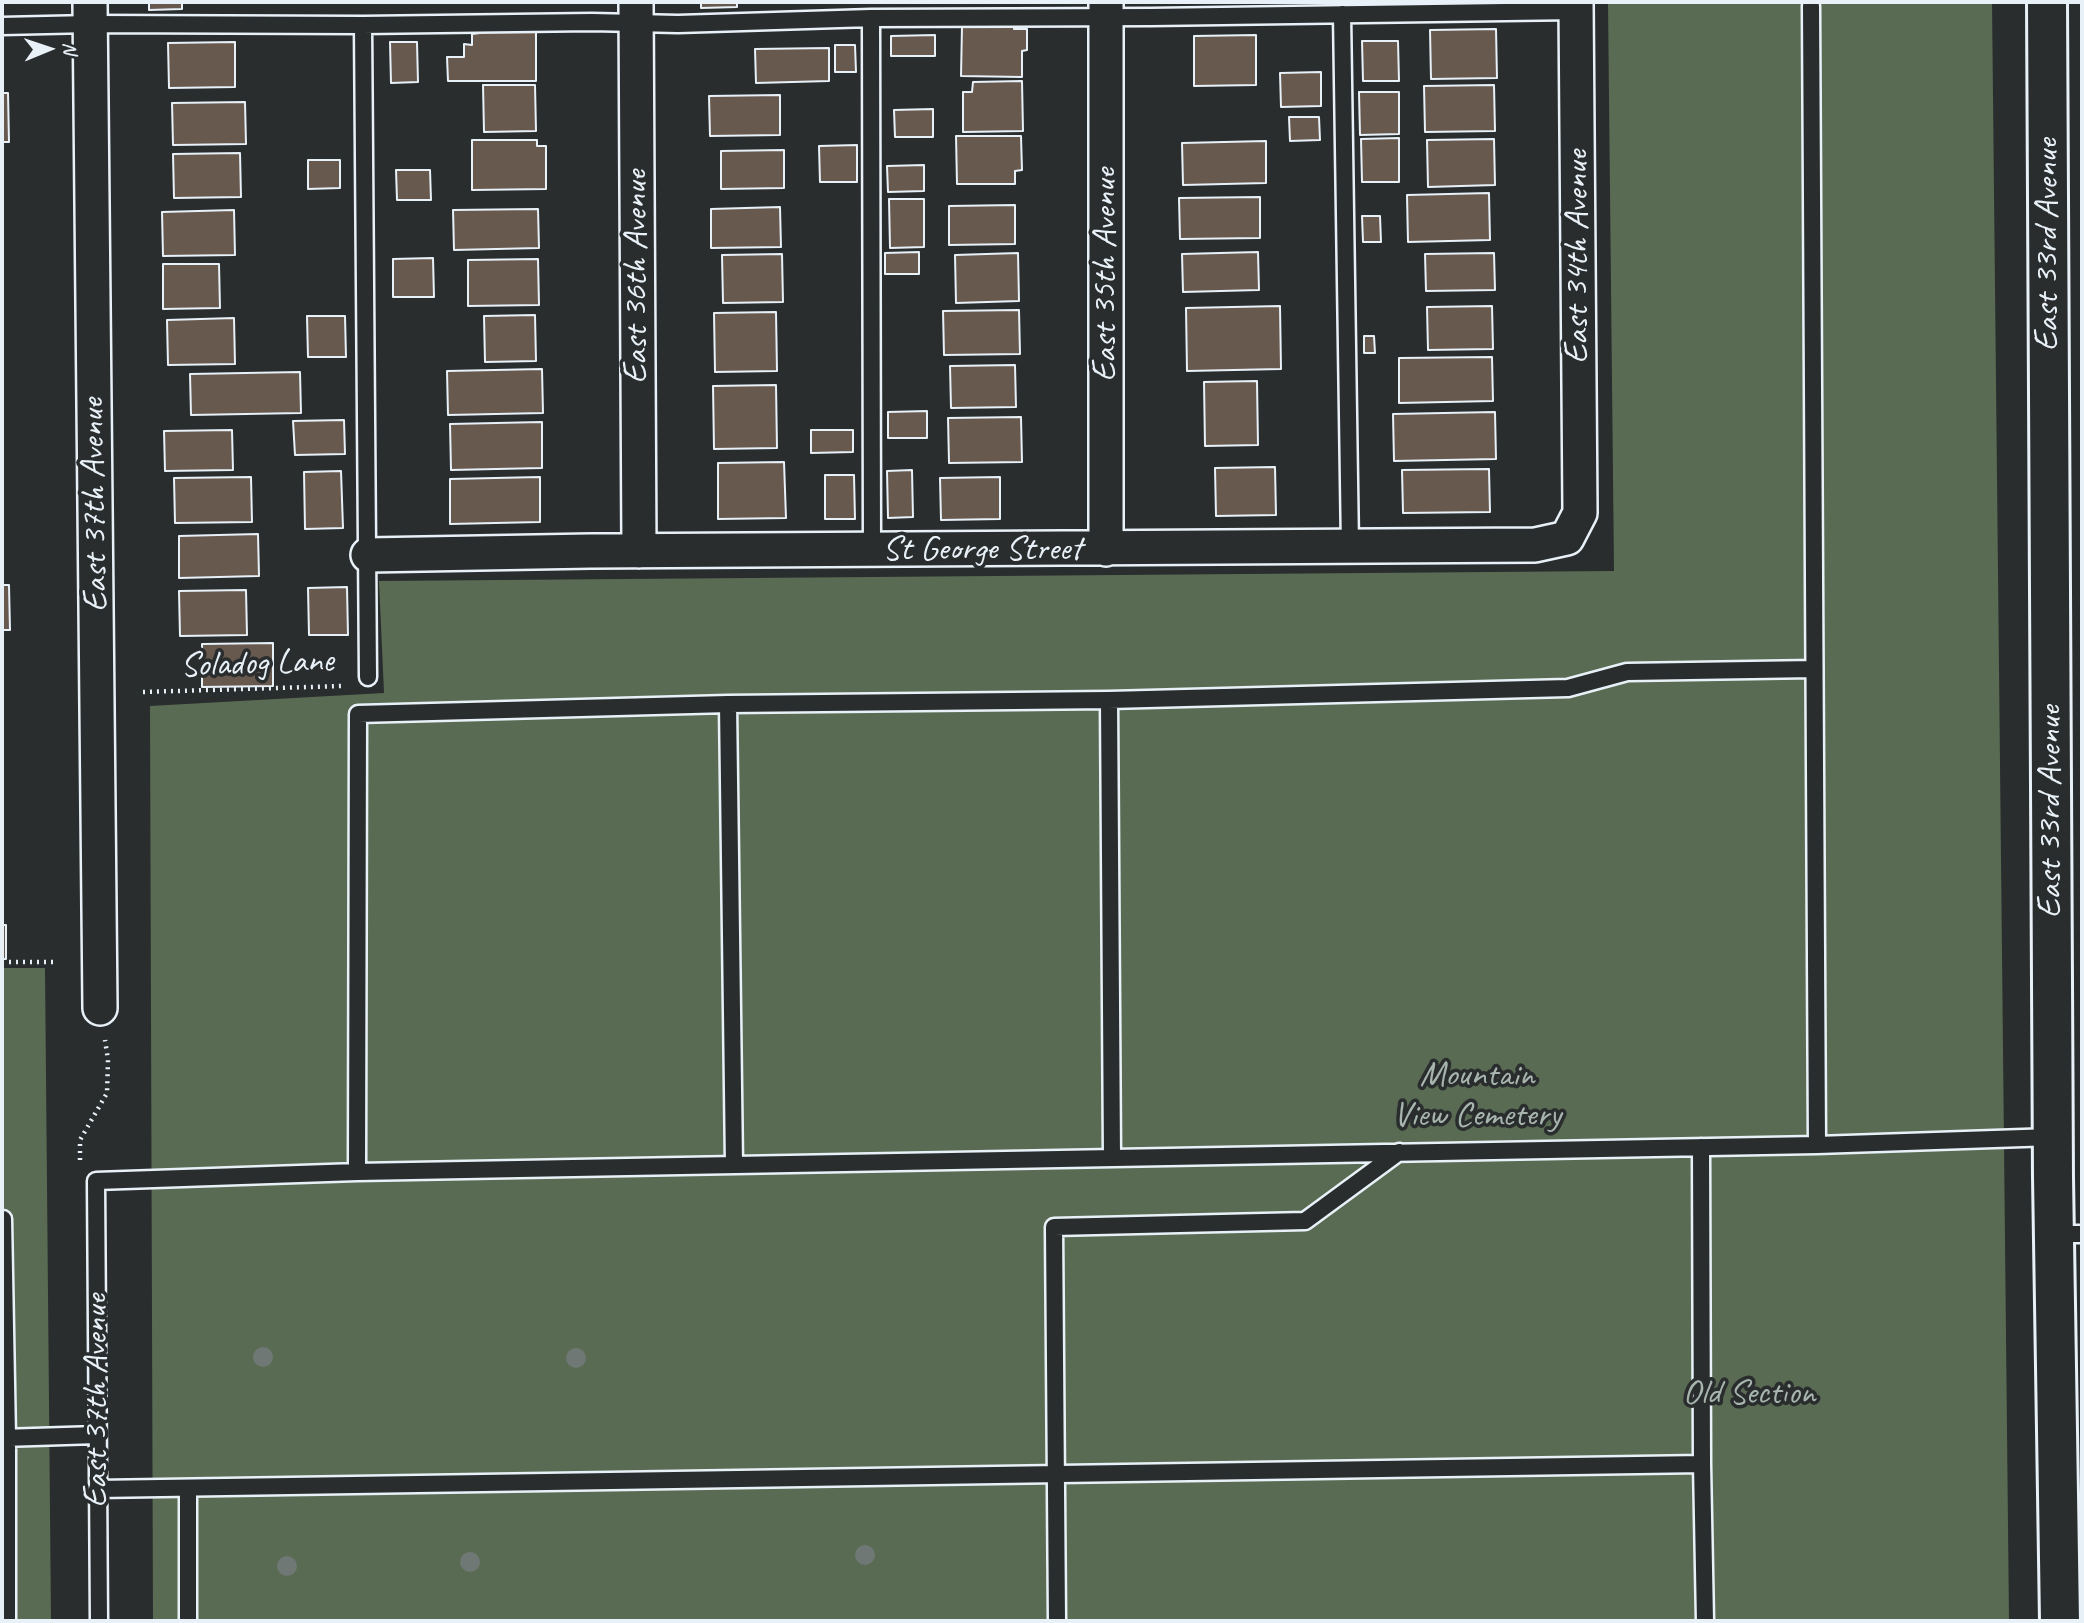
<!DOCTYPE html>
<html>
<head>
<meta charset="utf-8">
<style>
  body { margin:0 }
  #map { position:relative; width:2084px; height:1623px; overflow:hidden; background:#2a2d2e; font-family:Caveat,sans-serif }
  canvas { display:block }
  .frame { position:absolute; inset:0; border:4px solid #e8f1f8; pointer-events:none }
  .north { position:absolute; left:14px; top:14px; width:70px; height:70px; -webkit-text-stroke:5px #2a2d2e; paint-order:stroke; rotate:88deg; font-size:19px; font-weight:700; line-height:28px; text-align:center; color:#e8f1f8 }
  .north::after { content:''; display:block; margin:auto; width:24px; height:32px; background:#e8f1f8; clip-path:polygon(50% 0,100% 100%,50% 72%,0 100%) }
</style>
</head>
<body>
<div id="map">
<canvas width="2084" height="1623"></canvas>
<div class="frame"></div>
<div class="north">N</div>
</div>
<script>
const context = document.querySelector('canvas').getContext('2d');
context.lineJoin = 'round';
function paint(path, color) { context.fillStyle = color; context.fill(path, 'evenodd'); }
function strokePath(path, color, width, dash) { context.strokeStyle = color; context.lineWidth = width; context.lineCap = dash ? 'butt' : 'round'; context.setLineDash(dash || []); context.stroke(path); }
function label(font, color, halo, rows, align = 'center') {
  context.font = font + ' Caveat,sans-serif'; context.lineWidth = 7; context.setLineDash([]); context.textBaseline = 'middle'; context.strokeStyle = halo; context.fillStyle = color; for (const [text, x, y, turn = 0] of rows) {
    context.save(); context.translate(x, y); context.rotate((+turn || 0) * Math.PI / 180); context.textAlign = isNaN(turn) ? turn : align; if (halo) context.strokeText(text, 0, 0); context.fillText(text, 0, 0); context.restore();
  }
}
paint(new Path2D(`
  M 1608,2 L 1992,2 L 2009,1621 L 153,1621 L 150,706 L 384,693 L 379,581 L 1614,571 Z
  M 2,968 L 45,968 L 51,1621 L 2,1621 Z`), '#5a6b54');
const building = new Path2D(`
  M 149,2 L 182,2 L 182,9 L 149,10 Z
  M 701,2 L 737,2 L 737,7 L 701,8 Z
  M 962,26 L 1014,26 L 1014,29 L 1027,29 L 1027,50 L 1022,51 L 1022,77 L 961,76 Z
  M 536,27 L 536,81 L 448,81 L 447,57 L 464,57 L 464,44 L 472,45 L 472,34 L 480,33 L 480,28 Z
  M 1496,29 L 1497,78 L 1431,79 L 1430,30 Z
  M 935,35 L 935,56 L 891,56 L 891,36 Z
  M 1256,35 L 1256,85 L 1194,86 L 1194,36 Z
  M 1362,41 L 1398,41 L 1399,81 L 1363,81 Z
  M 235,42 L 235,87 L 169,88 L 168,43 Z
  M 390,42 L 417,42 L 418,82 L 391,83 Z
  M 835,45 L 855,45 L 856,72 L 835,72 Z
  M 829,48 L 829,81 L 756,83 L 755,49 Z
  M 1321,72 L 1321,106 L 1281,107 L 1280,73 Z
  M 1022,81 L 1023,131 L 963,132 L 963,92 L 972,92 L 973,82 Z
  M 483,85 L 535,85 L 536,131 L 484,132 Z
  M 1494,85 L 1495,131 L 1425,132 L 1424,86 Z
  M 1359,92 L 1399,92 L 1399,134 L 1360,135 Z
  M 2,93 L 8,93 L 9,142 L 2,142 Z
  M 780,95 L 780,135 L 710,136 L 709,96 Z
  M 245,102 L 246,144 L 173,145 L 172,103 Z
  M 933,109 L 933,137 L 895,137 L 894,110 Z
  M 1289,117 L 1319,117 L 1320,140 L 1290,141 Z
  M 956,136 L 1021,136 L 1022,170 L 1015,171 L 1015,184 L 957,184 Z
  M 1399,138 L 1399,182 L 1362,182 L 1361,139 Z
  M 1494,139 L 1495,185 L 1428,187 L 1427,140 Z
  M 472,140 L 537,140 L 537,146 L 546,146 L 546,189 L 472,190 Z
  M 1266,141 L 1266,183 L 1183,185 L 1182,143 Z
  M 857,145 L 857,182 L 820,182 L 819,146 Z
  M 784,150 L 784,188 L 721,189 L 721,151 Z
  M 240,153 L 241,197 L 174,198 L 173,154 Z
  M 308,160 L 340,160 L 340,188 L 308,189 Z
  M 924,165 L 924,191 L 888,192 L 887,166 Z
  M 396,170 L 430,170 L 431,200 L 397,200 Z
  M 1489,193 L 1490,240 L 1408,242 L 1407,195 Z
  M 1260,197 L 1260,238 L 1180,239 L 1179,198 Z
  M 889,199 L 924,199 L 924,247 L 890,248 Z
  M 1015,205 L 1015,244 L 949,245 L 949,206 Z
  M 780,207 L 781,247 L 711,248 L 711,209 Z
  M 538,209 L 539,248 L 454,250 L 453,210 Z
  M 234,210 L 235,255 L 163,256 L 162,212 Z
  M 1362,216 L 1380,216 L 1381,242 L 1363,242 Z
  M 919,252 L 919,274 L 885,274 L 885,253 Z
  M 1258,252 L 1259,290 L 1183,292 L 1182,254 Z
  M 1018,253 L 1019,301 L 956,303 L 955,255 Z
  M 1494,253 L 1495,290 L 1426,291 L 1425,254 Z
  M 782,254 L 783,302 L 723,303 L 722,255 Z
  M 433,258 L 434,297 L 393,297 L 393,259 Z
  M 538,259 L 539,305 L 468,306 L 468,260 Z
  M 163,264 L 219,264 L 220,308 L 163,309 Z
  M 1280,306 L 1281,369 L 1187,371 L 1186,308 Z
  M 1492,306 L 1493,349 L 1428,350 L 1427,307 Z
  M 1019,310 L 1020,354 L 944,355 L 943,311 Z
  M 776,312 L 777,371 L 715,372 L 714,313 Z
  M 535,315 L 536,361 L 485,362 L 484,316 Z
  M 307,316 L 345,316 L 346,357 L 308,357 Z
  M 234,318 L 235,364 L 168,365 L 167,320 Z
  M 1364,336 L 1374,336 L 1375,353 L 1364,353 Z
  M 1492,357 L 1493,401 L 1399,403 L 1399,358 Z
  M 1015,365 L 1016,407 L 951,408 L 950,366 Z
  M 542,369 L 543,413 L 448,415 L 447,371 Z
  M 300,372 L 301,413 L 191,415 L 190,374 Z
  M 1257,381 L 1258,445 L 1205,446 L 1204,382 Z
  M 776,385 L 777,448 L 714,449 L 713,386 Z
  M 927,411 L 927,438 L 888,438 L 888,412 Z
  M 1495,412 L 1496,459 L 1394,461 L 1393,414 Z
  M 1021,417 L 1022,462 L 949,463 L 948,418 Z
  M 344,420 L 345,454 L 295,455 L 293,421 Z
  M 542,422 L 542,468 L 451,470 L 450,424 Z
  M 232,430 L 233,470 L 165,471 L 164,431 Z
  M 811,430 L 853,430 L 853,452 L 811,453 Z
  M 784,462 L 786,518 L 718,519 L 718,463 Z
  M 1275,467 L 1276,515 L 1216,516 L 1215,468 Z
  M 1489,469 L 1490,512 L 1403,513 L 1402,470 Z
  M 912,470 L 913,517 L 888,518 L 887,471 Z
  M 341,471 L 343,528 L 305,529 L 304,472 Z
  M 825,475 L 854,475 L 855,519 L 825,519 Z
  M 251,477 L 252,522 L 175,523 L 174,478 Z
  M 540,477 L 540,522 L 450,524 L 450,479 Z
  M 1000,477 L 1000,519 L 941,520 L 940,478 Z
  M 258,534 L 259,576 L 179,578 L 179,536 Z
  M 2,585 L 9,585 L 10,630 L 2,630 Z
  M 347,587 L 348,635 L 309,635 L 308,588 Z
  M 246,590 L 247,635 L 180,636 L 179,591 Z
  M 273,643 L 273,686 L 202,687 L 202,644 Z
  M 2,925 L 6,925 L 6,959 L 2,959 Z`);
paint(building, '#68594f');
strokePath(building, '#e8f1f8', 2);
const service = new Path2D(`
  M 1811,6 L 1817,1145
  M 1342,14 L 1350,547
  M 871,18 L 872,550
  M 363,25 L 368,677
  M 2,26 L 90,24 L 363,25 L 592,22 L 678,24 L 871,18 L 1151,17 L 1576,11
  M 1109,700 L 1112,1158
  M 728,704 L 734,1165
  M 1701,1147 L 1702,1464 L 1705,1621
  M 357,1172 L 358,714 L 728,704 L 1109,700 L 1568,688 L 1627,672 L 1814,669
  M 2,1219 L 3,1219 L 7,1438 L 7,1621
  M 2054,1234 L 2082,1234
  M 2,1438 L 97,1435
  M 188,1488 L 188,1621
  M 97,1489 L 1702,1464
  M 99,1621 L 96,1181 L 357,1172 L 1817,1145 L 2053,1137
  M 1057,1621 L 1054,1227 L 1305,1221 L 1399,1152`);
const minor = new Path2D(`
  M 90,2 L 100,1008
  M 636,2 L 639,551
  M 1106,549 L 1106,2
  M 368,555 L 591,551 L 1535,545 L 1567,538 L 1580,513 L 1576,2`);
const tertiary = new Path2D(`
  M 2047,2 L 2053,1177 L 2060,1621`);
strokePath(service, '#e8f1f8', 21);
strokePath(minor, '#e8f1f8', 38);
strokePath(tertiary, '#e8f1f8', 44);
strokePath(new Path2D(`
  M 143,692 L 343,686
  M 2,962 L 55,962
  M 80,1160 L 80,1140 L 107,1093 L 108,1060 L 105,1040`), '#e8f1f8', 4.5, [2, 5]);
strokePath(service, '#2a2d2e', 16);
strokePath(minor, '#2a2d2e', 33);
strokePath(tertiary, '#2a2d2e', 38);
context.fillStyle = '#6f7874';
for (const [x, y] of [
  [263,1357],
  [576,1358],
  [865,1555],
  [470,1562],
  [287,1566]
]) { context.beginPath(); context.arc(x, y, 10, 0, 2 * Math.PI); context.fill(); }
label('35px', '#e8f1f8', '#2a2d2e', [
  ["East 33rd Avenue",2048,245,-90],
  ["East 34th Avenue",1578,257,-90],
  ["East 35th Avenue",1106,275,-90],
  ["East 36th Avenue",637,277,-90],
  ["East 37th Avenue",95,505,-91],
  ["St George Street",982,550],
  ["Soladog Lane",257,664,-2],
  ["East 33rd Avenue",2051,812,-90],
  ["East 37th Avenue",97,1401,-90]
]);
label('35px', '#a8b5ae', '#2a2d2e', [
  ["Mountain",1477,1076],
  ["View Cemetery",1477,1116],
  ["Old Section",1749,1394]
]);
</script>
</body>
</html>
